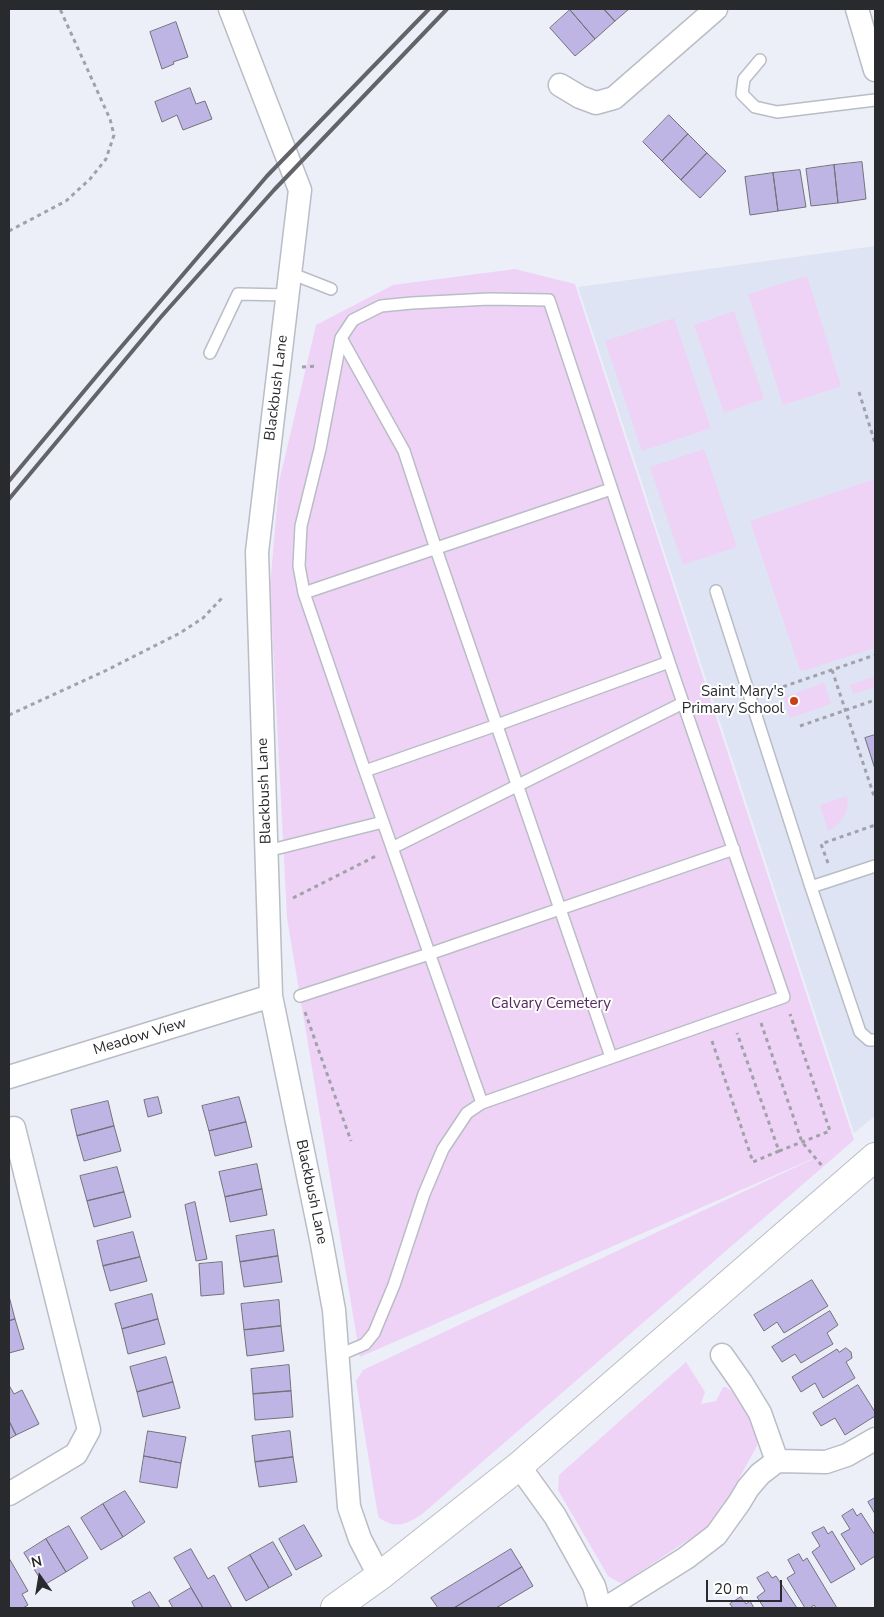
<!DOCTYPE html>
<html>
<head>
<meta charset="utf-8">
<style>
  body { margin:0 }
  #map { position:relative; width:884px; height:1617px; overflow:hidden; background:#eceff8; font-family:"Nunito Sans",sans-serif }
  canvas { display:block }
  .frame { position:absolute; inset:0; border:10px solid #292a2d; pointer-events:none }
  .north { position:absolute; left:15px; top:1552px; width:50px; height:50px; -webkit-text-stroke:4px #fff; paint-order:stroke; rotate:347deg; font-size:14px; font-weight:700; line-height:20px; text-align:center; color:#292a2d }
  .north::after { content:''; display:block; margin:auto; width:18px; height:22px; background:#292a2d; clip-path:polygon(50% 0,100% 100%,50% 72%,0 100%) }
  .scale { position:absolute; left:706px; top:1580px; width:76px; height:22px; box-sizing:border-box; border:2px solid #292a2d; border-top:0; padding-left:6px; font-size:15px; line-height:18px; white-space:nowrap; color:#292a2d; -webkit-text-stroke:4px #fff; paint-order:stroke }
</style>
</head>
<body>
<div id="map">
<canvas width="884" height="1617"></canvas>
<div class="frame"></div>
<div class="north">N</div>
<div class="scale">20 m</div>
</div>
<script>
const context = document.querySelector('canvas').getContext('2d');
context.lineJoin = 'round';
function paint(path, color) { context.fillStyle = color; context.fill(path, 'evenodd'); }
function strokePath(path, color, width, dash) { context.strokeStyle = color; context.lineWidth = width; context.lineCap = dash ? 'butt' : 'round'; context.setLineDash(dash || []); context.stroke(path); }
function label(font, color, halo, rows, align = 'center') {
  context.font = font + ' "Nunito Sans",sans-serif'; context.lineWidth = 4; context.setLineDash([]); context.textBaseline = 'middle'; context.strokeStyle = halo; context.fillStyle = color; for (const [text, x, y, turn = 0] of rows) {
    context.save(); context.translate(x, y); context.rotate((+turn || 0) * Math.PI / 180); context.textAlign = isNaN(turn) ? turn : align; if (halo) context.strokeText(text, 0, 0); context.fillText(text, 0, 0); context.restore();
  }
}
paint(new Path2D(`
  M 875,246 L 875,1116 L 854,1133 L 578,287 Z`), '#dee4f4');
paint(new Path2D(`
  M 515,269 L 575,284 L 854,1140 L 421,1515 C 404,1525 397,1529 379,1518 L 377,1510 L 356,1381 L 363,1370 L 828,1152 L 360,1357 L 287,918 L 270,587 L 279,482 L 316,325 L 393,285 Z
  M 807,276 L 841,386 L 783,405 L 748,294 Z
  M 734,311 L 764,399 L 724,413 L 694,325 Z
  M 674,318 L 711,428 L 642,451 L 605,341 Z
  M 704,449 L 737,547 L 683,565 L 650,467 Z
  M 875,479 L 875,648 L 803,671 L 800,670 L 750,521 Z
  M 875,676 L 875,687 L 853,694 L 850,685 Z
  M 824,683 L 831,704 L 790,718 L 784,697 Z
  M 847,796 C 850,811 841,825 828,831 L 820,805 Z
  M 686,1362 L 705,1392 L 701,1404 L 716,1401 L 723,1387 L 726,1387 L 737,1395 L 757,1434 L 757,1446 L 719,1515 L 711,1525 L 626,1581 L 620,1583 L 608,1576 L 558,1490 L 559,1475 Z`), '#efd3f7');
const building = new Path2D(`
  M 571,9 L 604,9 L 615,21 L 595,39 L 570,10 Z
  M 604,9 L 629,9 L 615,21 Z
  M 570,10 L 595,39 L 575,56 L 550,28 Z
  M 176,22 L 188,57 L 173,62 L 174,64 L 162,69 L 150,32 Z
  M 190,88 L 196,104 L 205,101 L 212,119 L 183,130 L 177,115 L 162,122 L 155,102 Z
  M 669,115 L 688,134 L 662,161 L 643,142 Z
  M 688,134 L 707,153 L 681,180 L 662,161 Z
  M 707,153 L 726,171 L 700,198 L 681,180 Z
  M 862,162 L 866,199 L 838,203 L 834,165 Z
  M 834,165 L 838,203 L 811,206 L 806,169 Z
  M 800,170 L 806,207 L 778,211 L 773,173 Z
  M 773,173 L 778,211 L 750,215 L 745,177 Z
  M 875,735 L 875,769 L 865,738 Z
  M 158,1097 L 162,1113 L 148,1117 L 144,1100 Z
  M 239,1097 L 246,1122 L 209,1131 L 202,1106 Z
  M 108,1101 L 114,1126 L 77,1136 L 71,1110 Z
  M 246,1122 L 252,1147 L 215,1156 L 209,1131 Z
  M 114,1126 L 121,1151 L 84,1161 L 77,1136 Z
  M 257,1164 L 262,1189 L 225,1197 L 219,1172 Z
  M 117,1167 L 124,1192 L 87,1201 L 80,1176 Z
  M 262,1189 L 267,1215 L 230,1222 L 225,1197 Z
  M 124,1192 L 131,1217 L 94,1227 L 87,1201 Z
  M 195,1202 L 207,1259 L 196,1261 L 185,1205 Z
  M 274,1230 L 278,1256 L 240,1262 L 236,1236 Z
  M 133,1232 L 140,1257 L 103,1266 L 97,1241 Z
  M 278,1256 L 282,1282 L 244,1287 L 240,1262 Z
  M 140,1257 L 147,1281 L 110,1291 L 103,1266 Z
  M 222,1262 L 224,1294 L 201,1296 L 199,1264 Z
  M 812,1280 L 828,1306 L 784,1333 L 777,1322 L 764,1331 L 754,1315 Z
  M 152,1294 L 158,1319 L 122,1329 L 115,1304 Z
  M 9,1296 L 15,1319 L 9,1321 Z
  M 279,1300 L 281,1326 L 244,1330 L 241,1304 Z
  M 830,1311 L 838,1325 L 827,1333 L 833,1344 L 801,1363 L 795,1354 L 782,1362 L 772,1347 Z
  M 15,1319 L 24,1349 L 9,1353 L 9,1321 Z
  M 158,1319 L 165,1344 L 128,1354 L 122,1329 Z
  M 281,1326 L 284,1351 L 247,1356 L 244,1330 Z
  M 846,1348 L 851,1352 L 852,1358 L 846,1362 L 855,1378 L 823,1398 L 815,1383 L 801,1392 L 792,1377 L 837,1349 L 839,1352 Z
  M 166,1357 L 173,1382 L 137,1392 L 130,1367 Z
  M 289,1365 L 291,1391 L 253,1394 L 251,1369 Z
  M 173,1382 L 180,1408 L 143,1417 L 137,1392 Z
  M 858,1385 L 875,1412 L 875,1416 L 845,1435 L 835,1418 L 821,1426 L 813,1413 Z
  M 10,1387 L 14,1394 L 22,1390 L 39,1424 L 16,1435 L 9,1421 L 9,1388 Z
  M 291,1391 L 293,1417 L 255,1420 L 253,1394 Z
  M 9,1421 L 16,1435 L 9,1439 Z
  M 148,1431 L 186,1437 L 181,1463 L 144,1456 Z
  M 290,1431 L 293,1457 L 255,1462 L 252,1436 Z
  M 144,1456 L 181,1463 L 177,1488 L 140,1482 Z
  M 293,1457 L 297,1482 L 259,1487 L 255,1462 Z
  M 125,1491 L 145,1522 L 123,1537 L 103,1504 Z
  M 875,1498 L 875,1514 L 868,1502 Z
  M 103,1504 L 123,1537 L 101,1550 L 81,1518 Z
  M 853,1509 L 857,1516 L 861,1513 L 875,1535 L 875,1556 L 861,1565 L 841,1534 L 850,1529 L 842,1516 Z
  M 304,1525 L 322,1556 L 296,1570 L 279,1539 Z
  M 69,1526 L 88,1558 L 66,1572 L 46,1539 Z
  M 824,1527 L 828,1534 L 832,1531 L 855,1569 L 831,1583 L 812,1552 L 820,1546 L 812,1533 Z
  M 46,1539 L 66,1572 L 44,1585 L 24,1553 Z
  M 273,1542 L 292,1575 L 269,1588 L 250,1555 Z
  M 191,1549 L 208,1579 L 214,1575 L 232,1608 L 203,1608 L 174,1558 Z
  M 511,1549 L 522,1567 L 454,1608 L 438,1608 L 431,1598 Z
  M 799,1554 L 803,1561 L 807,1558 L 837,1608 L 816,1608 L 814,1605 L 810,1608 L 805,1608 L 787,1578 L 795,1573 L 788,1560 Z
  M 250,1555 L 269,1588 L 246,1601 L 228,1568 Z
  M 9,1558 L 28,1591 L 22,1594 L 28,1605 L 23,1608 L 9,1608 Z
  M 522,1567 L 533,1586 L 496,1608 L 454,1608 Z
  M 768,1572 L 772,1578 L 776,1576 L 797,1608 L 764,1608 L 757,1597 L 765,1591 L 757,1578 Z
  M 191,1588 L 203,1608 L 173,1608 L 169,1601 Z
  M 150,1592 L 160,1608 L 135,1608 L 132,1602 Z
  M 741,1597 L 746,1604 L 750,1601 L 754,1608 L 733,1608 L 730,1604 Z`);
paint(building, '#beb5e5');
strokePath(building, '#73727a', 1);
const lane = new Path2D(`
  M 760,60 L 744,79 L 742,94 L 755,107 L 777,112 L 875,100
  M 290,273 L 331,289
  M 341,338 L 404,451 L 436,549 L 611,1057
  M 210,353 L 238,294 L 288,295
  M 716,591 L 811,887 L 875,866
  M 304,593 L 611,489
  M 365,771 L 497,725 L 669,662 L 549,300 L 489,299 L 412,303 L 381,306 L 353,320 L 341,338 L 320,449 L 301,526 L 299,566 L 304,593 L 365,771 L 482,1103 L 784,997 L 669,662
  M 392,848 L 683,703
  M 267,851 L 383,822
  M 811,887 L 860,1032 L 869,1040 L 875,1040
  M 300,996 L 429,954 L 734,849
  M 337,1356 L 365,1344 L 374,1333 L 394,1285 L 424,1194 L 443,1149 L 467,1113 L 482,1103`);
const street = new Path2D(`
  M 230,9 L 300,190 L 257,552 L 271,996 L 321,1239 L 334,1310 L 349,1507 L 360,1539 L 373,1564 L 381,1575
  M 857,9 L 875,70
  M 560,85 L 580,97 L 596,103 L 614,98 L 716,9
  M 9,1077 L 271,996
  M 722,1355 L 741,1382 L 760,1413 L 777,1461
  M 519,1466 L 555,1516 L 594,1586 L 600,1608
  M 9,1494 L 76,1454 L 89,1430 L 14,1128
  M 606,1608 L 686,1558 L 716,1535 L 739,1503 L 748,1488 L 760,1474 L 777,1461 L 826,1462 L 847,1455 L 875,1439`);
const secondary = new Path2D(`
  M 335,1608 L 381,1575 L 519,1466 L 875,1157`);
strokePath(lane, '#b9bdc5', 14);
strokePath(street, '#b9bdc5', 25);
strokePath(secondary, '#b9bdc5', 30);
strokePath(new Path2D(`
  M 9,231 L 66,201 L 90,179 L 106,159 L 114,135 L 110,119 L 60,9
  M 302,367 L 318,366
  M 859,392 L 875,443
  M 832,670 L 875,799
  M 768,692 L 875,655
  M 9,715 L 107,670 L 180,633 L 203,618 L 222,598
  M 800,726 L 875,700
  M 828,863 L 821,844 L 875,825
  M 293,898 L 376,856
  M 305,1012 L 351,1141
  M 761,1023 L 802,1142 L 823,1167
  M 712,1041 L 753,1162 L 779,1151 L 737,1033
  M 779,1151 L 830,1131 L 790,1014`), '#a0a2a9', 3, [4, 4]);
strokePath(lane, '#fff', 11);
strokePath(street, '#fff', 22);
strokePath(secondary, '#fff', 28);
strokePath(new Path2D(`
  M 9,481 L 105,366 L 267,176 L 429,9
  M 9,499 L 160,318 L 274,190 L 447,9`), '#636469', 4);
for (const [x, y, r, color] of [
  [794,701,5,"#c84015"]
]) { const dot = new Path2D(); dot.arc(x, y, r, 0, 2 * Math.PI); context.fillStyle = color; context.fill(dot); strokePath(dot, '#fff', 2); }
label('15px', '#292a2d', '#fff', [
  ["Blackbush Lane",277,388,-83],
  ["Blackbush Lane",265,791,-92],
  ["Meadow View",140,1037,-17],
  ["Blackbush Lane",311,1192,78]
]);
label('15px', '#292a2d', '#fff', [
  ["Saint Mary's",784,692],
  ["Primary School",784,709]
], 'right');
label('15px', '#532a5d', '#fff', [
  ["Calvary Cemetery",551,1004]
]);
</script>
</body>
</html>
